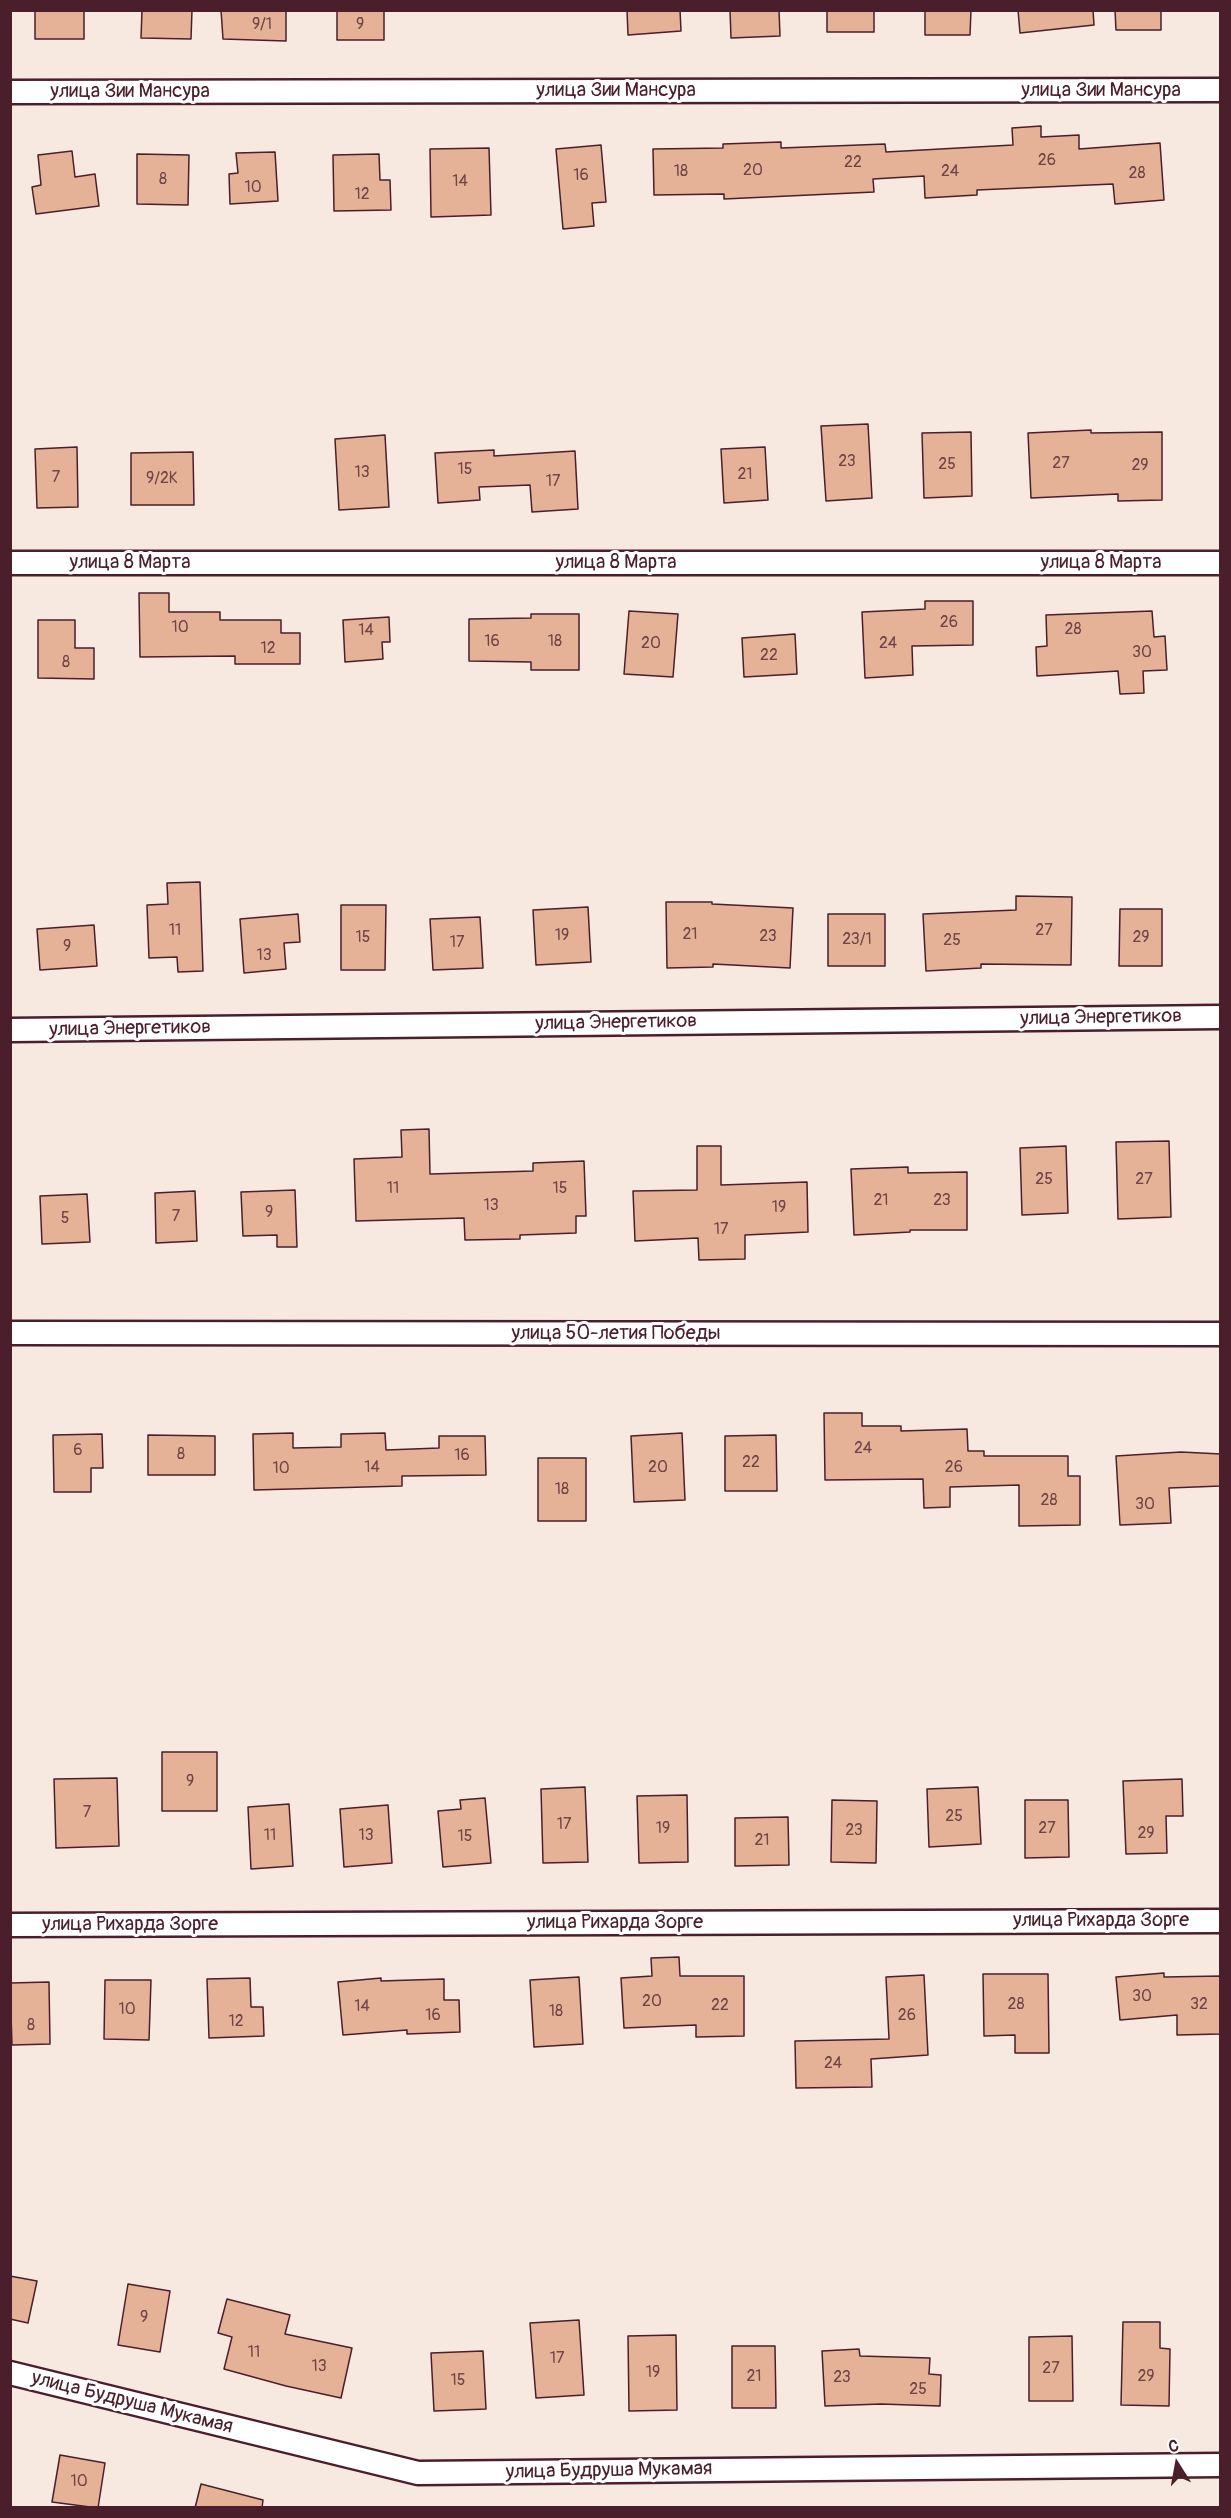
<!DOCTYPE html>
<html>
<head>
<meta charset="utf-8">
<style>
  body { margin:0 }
  #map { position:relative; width:1231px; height:2518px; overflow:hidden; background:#f7e8e0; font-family:Pangolin,sans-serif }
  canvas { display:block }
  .frame { position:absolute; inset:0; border:12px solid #4a1f2b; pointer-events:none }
  .north { position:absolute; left:1147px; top:2434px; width:60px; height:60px; -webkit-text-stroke:4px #fff; paint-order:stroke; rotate:349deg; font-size:16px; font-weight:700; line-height:24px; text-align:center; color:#4a1f2b }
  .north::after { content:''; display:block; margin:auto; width:21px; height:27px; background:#4a1f2b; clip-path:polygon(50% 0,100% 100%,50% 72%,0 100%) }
</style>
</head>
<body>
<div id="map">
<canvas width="1231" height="2518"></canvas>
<div class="frame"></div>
<div class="north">С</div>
</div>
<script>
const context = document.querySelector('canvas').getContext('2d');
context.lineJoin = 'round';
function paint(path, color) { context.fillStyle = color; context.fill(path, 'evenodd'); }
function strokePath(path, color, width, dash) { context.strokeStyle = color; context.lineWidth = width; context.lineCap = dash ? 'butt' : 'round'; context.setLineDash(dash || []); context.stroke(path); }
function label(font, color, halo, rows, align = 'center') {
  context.font = font + ' Pangolin,sans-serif'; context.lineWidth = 6; context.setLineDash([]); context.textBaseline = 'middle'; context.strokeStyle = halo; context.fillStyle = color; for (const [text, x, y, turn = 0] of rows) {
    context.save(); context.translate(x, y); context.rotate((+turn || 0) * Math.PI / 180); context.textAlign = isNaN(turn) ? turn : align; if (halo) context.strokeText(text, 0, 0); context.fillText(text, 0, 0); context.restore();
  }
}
const building = new Path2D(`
  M 35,10 L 84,10 L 84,39 L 35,39 Z
  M 142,10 L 192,10 L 191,39 L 141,38 Z
  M 221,10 L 286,10 L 286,41 L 223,39 Z
  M 337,10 L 384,10 L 384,40 L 337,40 Z
  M 627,10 L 680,10 L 681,31 L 628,35 Z
  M 730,10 L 779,10 L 780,36 L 731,38 Z
  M 827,10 L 874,10 L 874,32 L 827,32 Z
  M 925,10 L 971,10 L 970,35 L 925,35 Z
  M 1018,10 L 1093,10 L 1094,25 L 1020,33 Z
  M 1115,10 L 1161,10 L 1161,30 L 1116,30 Z
  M 1041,126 L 1041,137 L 1079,135 L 1079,149 L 1160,143 L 1164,200 L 1115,204 L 1113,184 L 977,190 L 977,195 L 925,198 L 924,176 L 873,179 L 874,192 L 724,199 L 724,194 L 654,195 L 653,149 L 723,148 L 723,144 L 781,142 L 781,148 L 885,144 L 886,152 L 1013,145 L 1012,128 Z
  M 601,145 L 606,202 L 592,203 L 594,226 L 563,229 L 556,149 Z
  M 489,148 L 491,215 L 431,217 L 430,149 Z
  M 72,151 L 75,177 L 95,174 L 99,206 L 36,214 L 32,187 L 41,185 L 38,155 Z
  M 275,152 L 278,201 L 230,204 L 229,174 L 238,173 L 236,153 Z
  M 137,154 L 189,155 L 188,205 L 137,204 Z
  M 379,154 L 380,180 L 390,180 L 391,210 L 334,211 L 333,155 Z
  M 868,424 L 872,498 L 826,501 L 821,426 Z
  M 1091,430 L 1091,433 L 1162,432 L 1162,500 L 1118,501 L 1118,494 L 1031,498 L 1028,433 Z
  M 971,432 L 972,496 L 924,498 L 922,433 Z
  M 385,435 L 389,507 L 339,510 L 335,439 Z
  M 77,447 L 78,507 L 37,508 L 35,449 Z
  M 765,447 L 768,500 L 724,503 L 721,449 Z
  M 494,450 L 494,456 L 575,451 L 578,509 L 532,512 L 530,485 L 479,487 L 480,500 L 438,503 L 435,453 Z
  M 193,452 L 194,505 L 131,505 L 131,453 Z
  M 139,593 L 169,593 L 169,612 L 220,612 L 220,620 L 281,620 L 281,633 L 300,633 L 300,664 L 235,664 L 235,656 L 140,657 Z
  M 925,601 L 973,601 L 973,645 L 912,646 L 913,675 L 865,678 L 862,612 L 925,609 Z
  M 629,611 L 678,614 L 673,677 L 624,674 Z
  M 1152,611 L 1154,637 L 1165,636 L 1167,670 L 1143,671 L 1144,693 L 1120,694 L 1118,671 L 1037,676 L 1036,647 L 1047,646 L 1046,615 Z
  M 531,614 L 579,614 L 579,670 L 531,670 L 531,662 L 469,661 L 469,619 L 531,618 Z
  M 389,617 L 390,642 L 382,642 L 383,659 L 345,662 L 343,620 Z
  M 38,620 L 75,620 L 75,648 L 94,648 L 94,679 L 38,678 Z
  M 795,634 L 797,674 L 744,677 L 742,638 Z
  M 200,882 L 203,971 L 178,972 L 177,957 L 149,958 L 147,905 L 168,904 L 167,883 Z
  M 1016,896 L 1072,897 L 1071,965 L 981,964 L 981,968 L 926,971 L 923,914 L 1016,910 Z
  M 666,902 L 712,902 L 712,904 L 793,908 L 790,968 L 713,964 L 713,967 L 667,968 Z
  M 341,905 L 386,905 L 385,970 L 341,970 Z
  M 588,907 L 591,962 L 536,965 L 533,910 Z
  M 1120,909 L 1162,909 L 1162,966 L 1119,966 Z
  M 298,914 L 300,942 L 284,943 L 286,969 L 244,973 L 240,919 Z
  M 828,914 L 885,914 L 885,966 L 828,966 Z
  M 480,917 L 483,968 L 433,970 L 430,919 Z
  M 94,925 L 97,966 L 40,970 L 37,929 Z
  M 429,1129 L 430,1174 L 533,1171 L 533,1163 L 584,1161 L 586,1216 L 576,1216 L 576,1233 L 520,1235 L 520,1239 L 465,1240 L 464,1218 L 356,1221 L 354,1159 L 402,1157 L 401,1130 Z
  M 1169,1141 L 1171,1217 L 1118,1219 L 1116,1142 Z
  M 697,1146 L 721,1146 L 721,1185 L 807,1182 L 808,1232 L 745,1235 L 745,1259 L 699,1260 L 698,1238 L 635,1241 L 633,1191 L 697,1190 Z
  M 1066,1146 L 1068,1213 L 1022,1215 L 1020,1148 Z
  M 908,1167 L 908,1173 L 967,1172 L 967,1230 L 910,1230 L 910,1232 L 854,1235 L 851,1169 Z
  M 295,1190 L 297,1247 L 277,1247 L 277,1235 L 243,1236 L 241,1192 Z
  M 195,1191 L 197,1241 L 156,1243 L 155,1193 Z
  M 87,1194 L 90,1242 L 42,1244 L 40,1196 Z
  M 824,1413 L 862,1413 L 862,1426 L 901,1426 L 901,1431 L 967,1429 L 968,1451 L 984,1451 L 984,1456 L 1068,1456 L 1068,1476 L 1080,1476 L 1080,1525 L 1019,1526 L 1019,1485 L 950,1487 L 950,1507 L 924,1508 L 923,1479 L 825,1480 Z
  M 293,1433 L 293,1448 L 341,1447 L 341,1434 L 385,1433 L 386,1450 L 439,1448 L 439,1436 L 485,1436 L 486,1475 L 402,1476 L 402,1486 L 254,1490 L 253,1434 Z
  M 682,1433 L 685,1500 L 634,1502 L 631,1436 Z
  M 102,1434 L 103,1468 L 91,1468 L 91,1492 L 54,1492 L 53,1435 Z
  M 148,1435 L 215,1436 L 215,1475 L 148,1475 Z
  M 776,1435 L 777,1491 L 725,1491 L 725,1436 Z
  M 1181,1452 L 1221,1454 L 1221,1486 L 1169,1488 L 1171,1523 L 1120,1525 L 1116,1456 Z
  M 538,1458 L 586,1458 L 586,1521 L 538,1521 Z
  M 162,1752 L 217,1752 L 217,1811 L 162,1811 Z
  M 117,1778 L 119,1846 L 56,1848 L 54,1779 Z
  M 1182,1779 L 1183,1816 L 1166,1816 L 1167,1853 L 1126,1854 L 1123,1781 Z
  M 585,1787 L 588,1862 L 543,1863 L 541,1789 Z
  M 978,1787 L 981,1844 L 929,1847 L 927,1789 Z
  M 687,1795 L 688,1862 L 639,1863 L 637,1796 Z
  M 485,1798 L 491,1863 L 443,1867 L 438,1811 L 461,1809 L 460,1800 Z
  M 832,1800 L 877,1801 L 876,1863 L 831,1862 Z
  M 1025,1800 L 1068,1800 L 1069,1857 L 1025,1858 Z
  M 289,1804 L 293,1866 L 251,1869 L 248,1807 Z
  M 388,1805 L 392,1863 L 344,1867 L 340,1809 Z
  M 788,1817 L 789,1865 L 735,1866 L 735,1818 Z
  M 679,1957 L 680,1976 L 744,1976 L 744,2036 L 696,2037 L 696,2025 L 624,2028 L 621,1978 L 652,1976 L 651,1958 Z
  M 1164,1973 L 1164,1977 L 1221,1976 L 1221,2034 L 1177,2035 L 1177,2015 L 1120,2020 L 1116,1977 Z
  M 983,1974 L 1048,1974 L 1049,2053 L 1015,2053 L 1015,2035 L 984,2036 Z
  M 924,1975 L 928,2055 L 871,2059 L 872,2087 L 796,2088 L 795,2041 L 889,2039 L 886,1977 Z
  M 579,1977 L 583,2044 L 534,2047 L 530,1980 Z
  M 250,1978 L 251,2007 L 263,2007 L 264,2036 L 209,2038 L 207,1979 Z
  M 381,1978 L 381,1981 L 444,1979 L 444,2000 L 459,2000 L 460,2032 L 407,2034 L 407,2030 L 343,2035 L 338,1982 Z
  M 105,1980 L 151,1980 L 149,2040 L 104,2039 Z
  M 49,1982 L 50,2044 L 12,2045 L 10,1983 Z
  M 10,2276 L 37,2281 L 28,2323 L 10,2319 Z
  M 128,2284 L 170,2291 L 160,2352 L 118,2345 Z
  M 227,2299 L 290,2315 L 285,2334 L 352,2348 L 341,2398 L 286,2386 L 224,2369 L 232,2337 L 218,2333 Z
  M 579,2320 L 584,2395 L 536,2398 L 530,2323 Z
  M 1123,2322 L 1160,2322 L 1160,2348 L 1170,2349 L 1169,2406 L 1121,2405 Z
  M 676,2335 L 677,2410 L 629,2411 L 628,2336 Z
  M 1072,2336 L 1073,2401 L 1029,2401 L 1029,2337 Z
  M 732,2346 L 775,2346 L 776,2408 L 732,2408 Z
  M 859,2349 L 860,2356 L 930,2358 L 929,2374 L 941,2375 L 940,2406 L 881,2404 L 825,2406 L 822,2351 Z
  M 483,2351 L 486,2409 L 434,2411 L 431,2353 Z
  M 60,2455 L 105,2463 L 98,2508 L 52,2502 Z
  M 201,2484 L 263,2500 L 262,2508 L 195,2508 Z`);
paint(building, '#e5b298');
strokePath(building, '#4a1f2b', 1.5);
const street = new Path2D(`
  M 10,92 L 1220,90
  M 10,563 L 1220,563
  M 10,1030 L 1220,1017
  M 10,1333 L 1220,1334
  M 10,1925 L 1220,1921
  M 10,2373 L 418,2473 L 1220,2465`);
strokePath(street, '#4a1f2b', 27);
strokePath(street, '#fff', 22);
label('16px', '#714446', null, [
  ["9/1",262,25],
  ["9",360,25],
  ["26",1047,161],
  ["22",853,163],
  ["20",753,171],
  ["18",681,172],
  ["24",950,172],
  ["28",1137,174],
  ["16",581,176],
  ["8",163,180],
  ["14",460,182],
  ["10",253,188],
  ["12",362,195],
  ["23",847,462],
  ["27",1061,464],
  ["25",947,465],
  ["29",1140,466],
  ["15",465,470],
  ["13",362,473],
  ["21",745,475],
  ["7",56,478],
  ["9/2К",162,479],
  ["17",553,482],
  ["26",949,623],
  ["10",180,628],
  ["28",1073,630],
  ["14",366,631],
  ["16",492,642],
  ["18",555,642],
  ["20",651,644],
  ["24",888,644],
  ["12",268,649],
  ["30",1142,653],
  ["22",769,656],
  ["8",66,663],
  ["11",175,931],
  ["27",1044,931],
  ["21",690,935],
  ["19",562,936],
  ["23",768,937],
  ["15",363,938],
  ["29",1141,938],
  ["23/1",857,940],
  ["25",952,941],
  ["17",457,943],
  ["9",67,947],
  ["13",264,956],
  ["25",1044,1180],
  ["27",1144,1180],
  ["11",393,1189],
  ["15",560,1189],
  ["21",881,1201],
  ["23",942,1201],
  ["13",491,1206],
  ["19",779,1208],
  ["9",269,1213],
  ["7",176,1217],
  ["5",65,1219],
  ["17",721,1230],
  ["24",863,1449],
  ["6",78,1451],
  ["8",181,1455],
  ["16",462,1456],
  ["22",751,1463],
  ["14",372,1468],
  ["20",658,1468],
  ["26",954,1468],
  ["10",281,1469],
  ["18",562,1490],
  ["28",1049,1501],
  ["30",1145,1505],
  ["9",190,1782],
  ["7",87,1813],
  ["25",954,1817],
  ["17",564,1825],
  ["19",663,1829],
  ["27",1047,1829],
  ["23",854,1831],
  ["29",1146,1834],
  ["11",270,1836],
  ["13",366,1836],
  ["15",465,1837],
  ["21",762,1841],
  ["30",1142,1997],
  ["20",652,2002],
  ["28",1016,2005],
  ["32",1199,2005],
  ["22",720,2006],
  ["14",362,2007],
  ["10",127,2010],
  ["18",556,2012],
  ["16",433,2016],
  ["26",907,2016],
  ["12",236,2022],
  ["8",31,2026],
  ["24",833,2064],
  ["9",144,2318],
  ["11",254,2353],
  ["17",557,2359],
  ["13",319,2367],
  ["27",1051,2369],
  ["19",653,2373],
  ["21",754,2377],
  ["29",1146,2377],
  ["23",842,2378],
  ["15",458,2381],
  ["25",918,2390],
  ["10",79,2482]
]);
label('20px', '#4a1f2b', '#fff', [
  ["улица Зии Мансура",616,91],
  ["улица Зии Мансура",1101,91],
  ["улица Зии Мансура",130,92],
  ["улица 8 Марта",130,563],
  ["улица 8 Марта",616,563],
  ["улица 8 Марта",1101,563],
  ["улица Энергетиков",1101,1018,-1],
  ["улица Энергетиков",616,1023,-1],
  ["улица Энергетиков",130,1029,-1],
  ["улица 50-летия Победы",616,1334],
  ["улица Рихарда Зорге",1101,1921],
  ["улица Рихарда Зорге",615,1923],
  ["улица Рихарда Зорге",130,1925],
  ["улица Будруша Мукамая",132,2403,14],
  ["улица Будруша Мукамая",609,2471,-1]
]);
</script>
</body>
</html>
